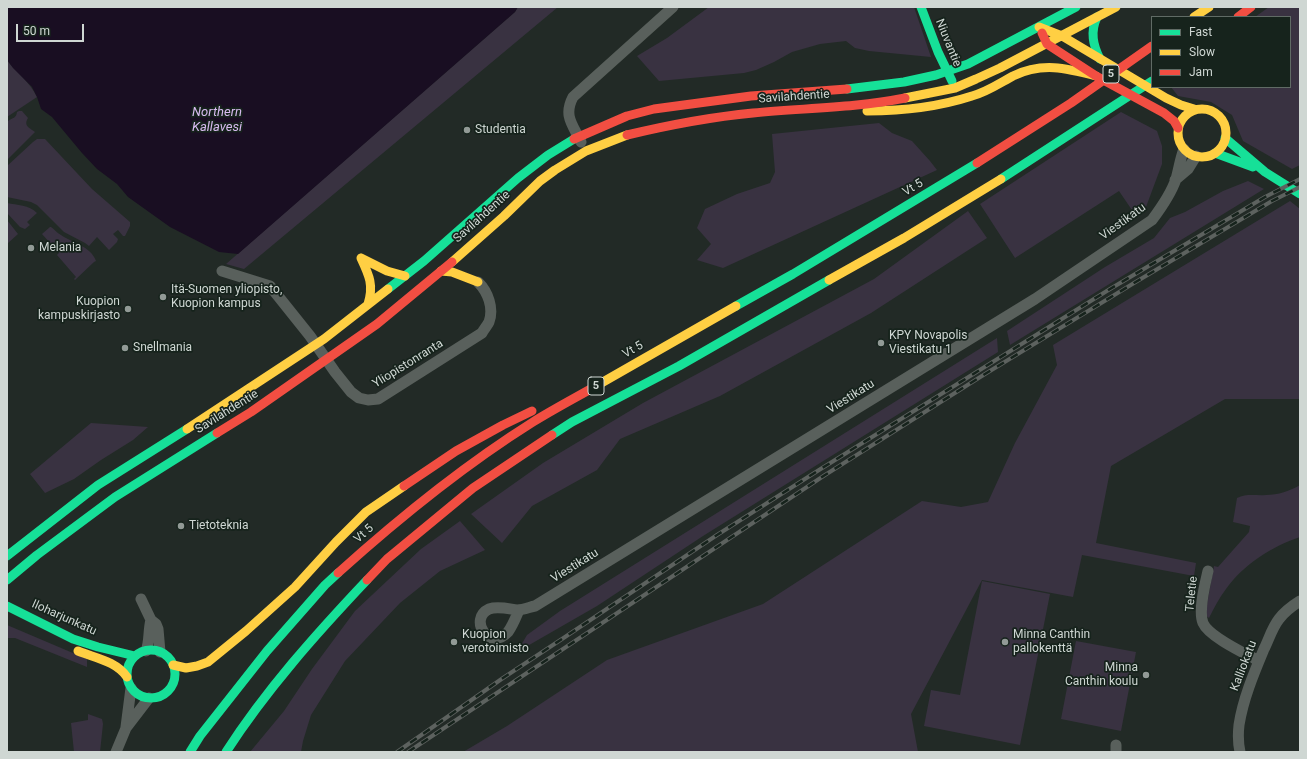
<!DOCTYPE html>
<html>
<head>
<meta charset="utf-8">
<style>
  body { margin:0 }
  #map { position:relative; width:1307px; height:759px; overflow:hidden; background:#222a26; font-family:Roboto,sans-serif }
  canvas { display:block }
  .frame { position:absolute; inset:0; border:8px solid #cfd7d3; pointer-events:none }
  .legend { position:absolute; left:1151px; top:16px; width:140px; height:72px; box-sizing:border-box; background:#16231c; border:1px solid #606b65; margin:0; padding:5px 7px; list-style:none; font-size:12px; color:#cfd7d3 }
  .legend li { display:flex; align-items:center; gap:8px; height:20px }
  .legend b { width:20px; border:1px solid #606b65 }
  .scale { position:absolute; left:16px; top:24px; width:68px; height:18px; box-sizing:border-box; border:2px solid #cfd7d3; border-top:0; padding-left:5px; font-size:12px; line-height:14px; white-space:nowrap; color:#cfd7d3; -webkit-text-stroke:3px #16231c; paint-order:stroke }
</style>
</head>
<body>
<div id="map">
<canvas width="1307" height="759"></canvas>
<div class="frame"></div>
<ul class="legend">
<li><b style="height:5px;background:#16e098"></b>Fast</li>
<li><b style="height:5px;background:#ffcf43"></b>Slow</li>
<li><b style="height:5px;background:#f24e42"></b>Jam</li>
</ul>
<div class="scale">50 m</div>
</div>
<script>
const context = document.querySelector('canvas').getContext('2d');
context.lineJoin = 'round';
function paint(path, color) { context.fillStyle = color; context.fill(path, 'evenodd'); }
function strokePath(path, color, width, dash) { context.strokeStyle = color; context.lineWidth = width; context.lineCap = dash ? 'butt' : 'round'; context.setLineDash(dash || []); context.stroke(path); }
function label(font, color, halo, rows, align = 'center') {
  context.font = font + ' Roboto,sans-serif'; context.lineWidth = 3.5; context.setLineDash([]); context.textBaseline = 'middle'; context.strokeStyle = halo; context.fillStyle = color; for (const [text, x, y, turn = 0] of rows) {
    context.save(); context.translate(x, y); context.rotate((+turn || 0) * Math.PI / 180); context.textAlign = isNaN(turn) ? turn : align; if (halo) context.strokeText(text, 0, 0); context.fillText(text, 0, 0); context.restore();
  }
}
paint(new Path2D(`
  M 518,7 L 558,7 L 244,269 L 226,264 L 515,12 Z
  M 709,7 L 914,7 L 931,57 L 869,51 L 855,48 L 846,41 L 820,44 L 792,52 L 774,62 L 756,70 L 744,73 L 659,81 L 637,56 L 667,38 Z
  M 1269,7 L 1300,7 L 1300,165 L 1292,169 L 1243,141 L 1232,115 L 1211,102 L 1178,96 L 1171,87 L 1290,87 L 1290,17 L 1255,17 Z
  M 7,60 C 17,73 30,82 37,97 L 7,117 Z
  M 19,111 L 22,111 L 28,118 C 23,126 30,128 35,132 L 7,160 L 7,123 L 8,121 C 13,117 16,119 17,112 Z
  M 1121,112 L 1157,131 L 1162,146 L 1162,164 L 1146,207 L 1136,216 L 1119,191 L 1015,258 L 980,204 Z
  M 879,123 L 892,133 L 912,141 L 930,161 L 937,170 L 723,268 L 697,260 L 711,244 L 697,228 L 705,209 L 737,194 L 770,183 L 775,172 L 772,134 Z
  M 37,139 L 45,139 L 92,189 L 130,222 L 130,226 L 125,236 L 123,236 L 118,230 L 113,234 L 118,239 L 117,242 L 109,250 L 97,237 L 89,246 L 85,243 L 64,232 L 37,205 L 31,202 L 7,197 L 7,166 L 33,142 Z
  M 1248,181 L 1264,189 L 1010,345 L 1007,331 L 1105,267 L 1154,238 L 1170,218 L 1185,212 L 1223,191 Z
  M 1290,201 L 1300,209 L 1300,399 L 1225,399 L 1111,466 L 1096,543 L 1196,563 L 1194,576 L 1082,555 L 1073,597 L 982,580 L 911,714 L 918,752 L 463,752 L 507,726 L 607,660 L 763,604 L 922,501 L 961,507 L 988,502 L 1015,443 L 1057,365 L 1053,345 Z
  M 7,203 C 17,205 29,205 37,213 L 27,222 L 30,225 L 25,229 L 20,227 L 7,213 Z
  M 968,211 L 987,238 L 871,313 L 720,396 L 620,439 L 597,470 L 532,506 L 502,543 L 471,514 L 543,463 L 643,403 L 874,279 Z
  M 7,220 L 18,234 L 7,244 Z
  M 50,227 L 51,227 C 54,229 57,233 61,235 C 72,243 91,246 96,261 L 94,262 L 75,280 L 74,279 L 76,277 L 57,255 L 59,253 L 42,234 Z
  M 997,338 L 998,352 L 703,536 L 597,606 L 517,652 L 527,635 L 560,611 Z
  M 91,423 L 148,427 L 133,440 L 101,460 L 74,479 L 45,493 L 30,474 Z
  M 1300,485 L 1300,537 C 1271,547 1244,564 1226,589 C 1219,598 1214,608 1209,618 L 1205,615 L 1214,566 L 1218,567 L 1249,532 L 1250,526 L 1233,522 L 1237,498 C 1247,493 1256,496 1266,495 C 1278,495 1290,491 1300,485 Z
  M 460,521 L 485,550 L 440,571 L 400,603 L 345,661 L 311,715 L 303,741 L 301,752 L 250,752 L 284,711 L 312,669 L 355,611 L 421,549 Z
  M 982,581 L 1050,594 L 1020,745 L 924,726 L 931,690 L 960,695 Z
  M 7,625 L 87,659 L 87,667 L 15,638 L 7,638 Z
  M 1076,641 L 1136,652 L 1121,731 L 1061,719 Z
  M 88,714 L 102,719 L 103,724 L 100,752 L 74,752 L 71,723 L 88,720 Z`), '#393241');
paint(new Path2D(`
  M 7,7 L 518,7 L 515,12 L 238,254 L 219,252 L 170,227 L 128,197 L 117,184 L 97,169 L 82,153 L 52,117 L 41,109 L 37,97 L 32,87 L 13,68 L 7,60 Z`), '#190e22');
strokePath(new Path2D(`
  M 581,142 C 573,125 563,116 573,97 L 673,7
  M 1175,180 L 1188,169 L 1196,156
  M 222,271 L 270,286 L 310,336 L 335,372 L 351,392 L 359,398 L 368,400 L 378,399 L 482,333 C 484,329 487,326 489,322 C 494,308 488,292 478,282
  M 1208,571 C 1205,584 1198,611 1203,623 C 1209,637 1246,654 1259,661
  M 141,599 L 151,620 L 156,624 L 158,629 L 160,652
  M 519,610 C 516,617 513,625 508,632 C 489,652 468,619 489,609 C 498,606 509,609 517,610 C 523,610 530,607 535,606 L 1035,299 L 1152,220 C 1161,208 1171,194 1176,179 C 1179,169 1180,159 1184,149
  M 146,651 C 150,641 148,631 151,620
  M 126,727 L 131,688
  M 1116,745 L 1116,752
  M 116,752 L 126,728 L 149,698
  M 1240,752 C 1238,743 1238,734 1239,725 C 1243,699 1254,673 1264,649 C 1269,639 1272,628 1279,619 C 1285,611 1292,606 1300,601`), '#59605c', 11);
strokePath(new Path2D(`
  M 921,7 L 938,52 L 952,81
  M 1097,17 C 1090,32 1093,45 1100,59
  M 847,89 L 904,82 L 936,75 L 968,64 L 1076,7
  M 1225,138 L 1265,172 L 1300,194
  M 1215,153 L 1253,167
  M 1001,179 L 1152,81
  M 388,289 L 424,261 L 518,178 L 548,155 L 574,139
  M 736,306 L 793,274 L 977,163
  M 552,435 L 572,422 L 679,366 L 829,280
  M 7,556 L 98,485 L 187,429
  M 7,580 L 37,555 L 115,497 L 217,433
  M 7,606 L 73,639 L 98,647 L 135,656
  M127 674a24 24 0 1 1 48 0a24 24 0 1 1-48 0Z
  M 190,752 L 200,736 L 267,651 L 325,585 L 338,573
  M 226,752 C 266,690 316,634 367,580`), '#16e098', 9);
strokePath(new Path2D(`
  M 1194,17 L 1209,7
  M 1039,27 L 1062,36 L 1166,98 L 1181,105 L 1194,109
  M 905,98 L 955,88 L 976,79 L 1000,68 L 1116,7
  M1178 133a24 24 0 1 1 48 0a24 24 0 1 1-48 0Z
  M 867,111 C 903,111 938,107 972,96 C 987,92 1000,83 1013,76 C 1042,62 1066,68 1096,76
  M 361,258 C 369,275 374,285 368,304
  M 361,258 L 387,271 L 405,276
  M 452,262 L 504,216 L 540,181 L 555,170 L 586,151 L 627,135
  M 441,271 L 452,272 L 478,282
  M 829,280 L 904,238 L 1001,179
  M 596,386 L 736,306
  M 187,429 L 324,339 L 388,289
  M 78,651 C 95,658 116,661 127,677
  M 173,665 L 186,668 L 197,666 L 208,662 L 246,631 L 295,587 L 336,542 L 366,512 L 404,486`), '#ffcf43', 9);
strokePath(new Path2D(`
  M 1238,17 L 1251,7
  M 1042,33 L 1047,44 L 1096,76 L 1164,113 L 1174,121 L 1178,128
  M 627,135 C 669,125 711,117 753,113 C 804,108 855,108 905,98
  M 574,139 L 627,116 L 654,109 L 751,96 L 847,89
  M 977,163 L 1071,103 L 1152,46
  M 217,433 L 251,412 L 377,324 L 452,262
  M 404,486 L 456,451 L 503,425 L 532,411
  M 338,573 C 399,518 463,466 533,422 C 554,409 575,398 596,386
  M 367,580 L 387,559 L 473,488 L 552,435`), '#f24e42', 9);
const rail = new Path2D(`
  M 397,752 L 503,678 L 565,637 L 717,535 L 819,470 L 1110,289 L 1265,197 L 1300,179
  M 408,752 L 825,475 L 985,374 L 1134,283 L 1272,201 L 1300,187`);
strokePath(rail, '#5d625f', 4);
strokePath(rail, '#16231c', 2.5, [8]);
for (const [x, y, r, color] of [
  [467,130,4,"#929a96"],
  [31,248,4,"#929a96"],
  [163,297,4,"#929a96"],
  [128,309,4,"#929a96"],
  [881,343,4,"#929a96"],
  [125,348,4,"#929a96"],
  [181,526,4,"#929a96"],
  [454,642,4,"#929a96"],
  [1005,642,4,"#929a96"],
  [1146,675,4,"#929a96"]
]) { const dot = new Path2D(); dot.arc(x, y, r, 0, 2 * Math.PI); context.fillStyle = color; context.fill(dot); strokePath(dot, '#16231c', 1.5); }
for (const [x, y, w] of [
  [1111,74,16],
  [596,386,16]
]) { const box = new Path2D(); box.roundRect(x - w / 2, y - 9, w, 18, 3); context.fillStyle = '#16231c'; context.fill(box); strokePath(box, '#cfd7d3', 1); }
label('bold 11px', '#cfd7d3', null, [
  ["5",1111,74],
  ["5",596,386]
]);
label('12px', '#cfd7d3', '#16231c', [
  ["Niuvantie",948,43,68],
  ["Savilahdentie",794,97,-4],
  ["Vt 5",913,188,-31],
  ["Savilahdentie",482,217,-42],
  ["Viestikatu",1123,222,-36],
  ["Vt 5",633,350,-30],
  ["Yliopistonranta",408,364,-32],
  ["Viestikatu",851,397,-32],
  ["Savilahdentie",227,412,-32],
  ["Vt 5",364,534,-42],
  ["Viestikatu",575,566,-32],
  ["Teletie",1192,594,-84],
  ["Iloharjunkatu",64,618,24],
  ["Kalliokatu",1244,666,-69]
]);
label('12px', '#cfd7d3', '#16231c', [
  ["Studentia",475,130],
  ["Melania",39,248],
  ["Itä-Suomen yliopisto,",171,290],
  ["Kuopion kampus",171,304],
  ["Kuopion",120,302,"right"],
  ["kampuskirjasto",120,316,"right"],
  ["KPY Novapolis",889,336],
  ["Viestikatu 1",889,350],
  ["Snellmania",133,348],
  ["Tietoteknia",189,526],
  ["Kuopion",462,635],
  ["verotoimisto",462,649],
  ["Minna Canthin",1013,635],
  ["pallokenttä",1013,649],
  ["Minna",1138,668,"right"],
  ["Canthin koulu",1138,682,"right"]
], 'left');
label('italic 13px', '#d8bbf0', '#16231c', [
  ["Northern",217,113],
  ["Kallavesi",217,128]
]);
</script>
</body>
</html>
